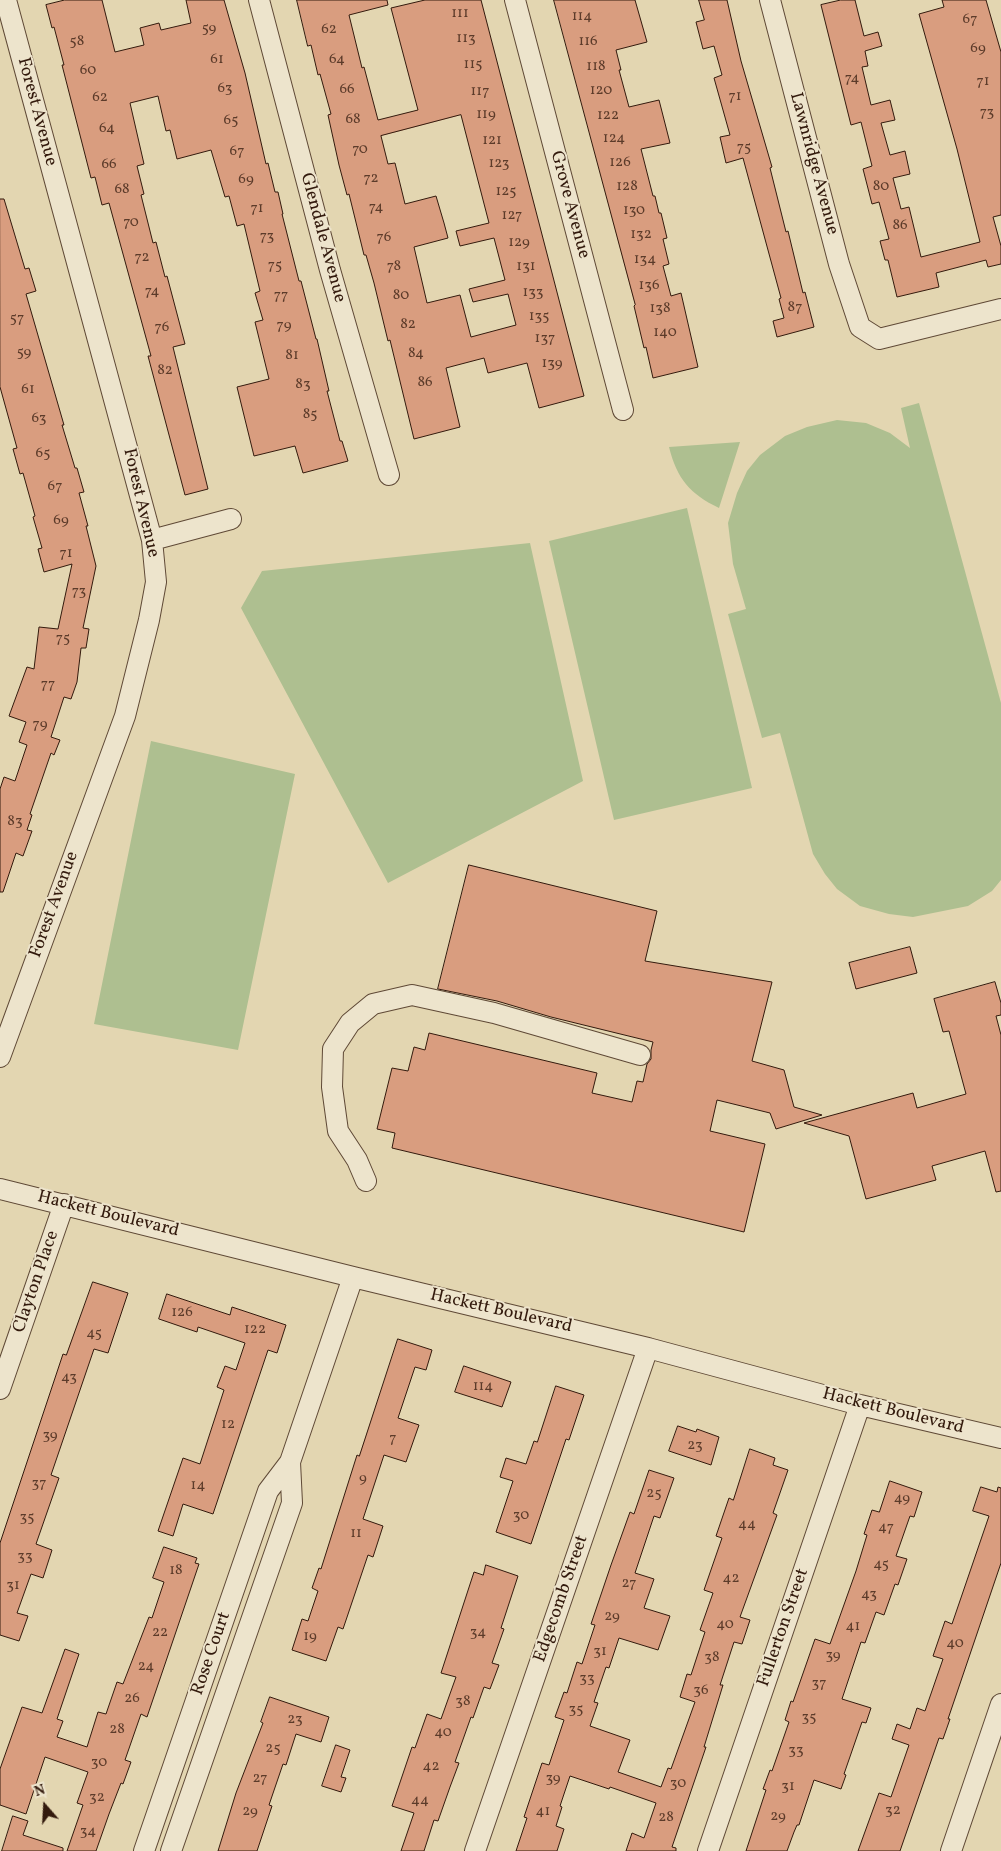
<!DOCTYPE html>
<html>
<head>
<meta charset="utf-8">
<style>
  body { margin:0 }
  #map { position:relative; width:1001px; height:1851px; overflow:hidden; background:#e3d6b1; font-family:Vollkorn,serif }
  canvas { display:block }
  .north { position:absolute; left:20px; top:1781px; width:50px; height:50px; -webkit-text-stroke:4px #ede4cc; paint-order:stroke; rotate:341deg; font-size:14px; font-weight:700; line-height:20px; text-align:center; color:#331a0d }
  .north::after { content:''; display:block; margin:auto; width:18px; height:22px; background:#331a0d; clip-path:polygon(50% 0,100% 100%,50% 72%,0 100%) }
</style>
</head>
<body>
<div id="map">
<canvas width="1001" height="1851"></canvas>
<div class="north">N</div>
</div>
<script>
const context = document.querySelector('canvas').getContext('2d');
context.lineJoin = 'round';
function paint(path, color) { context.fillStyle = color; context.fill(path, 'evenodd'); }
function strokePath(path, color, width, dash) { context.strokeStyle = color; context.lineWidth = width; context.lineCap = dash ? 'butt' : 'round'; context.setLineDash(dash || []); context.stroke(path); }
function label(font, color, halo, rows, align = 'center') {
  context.font = font + ' Vollkorn,serif'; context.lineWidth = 4; context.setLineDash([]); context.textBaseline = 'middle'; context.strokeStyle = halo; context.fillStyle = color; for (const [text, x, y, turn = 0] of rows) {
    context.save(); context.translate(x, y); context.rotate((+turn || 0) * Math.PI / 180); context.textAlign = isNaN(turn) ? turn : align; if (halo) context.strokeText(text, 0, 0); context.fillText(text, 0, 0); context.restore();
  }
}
paint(new Path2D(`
  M 919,403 L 1001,703 L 1001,880 L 992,891 L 968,906 L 913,917 L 889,914 L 860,906 L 837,889 L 825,874 L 813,854 L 780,733 L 762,738 L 728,614 L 746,609 L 733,564 L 728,523 L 737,493 L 747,471 L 760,455 L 785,436 L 807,427 L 837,420 L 866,423 L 890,433 L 910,448 L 901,408 Z
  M 740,442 L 719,508 C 690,494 677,479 669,447 Z
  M 687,508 L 752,788 L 614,820 L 549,541 Z
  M 530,543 L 583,781 L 388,883 L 241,608 L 262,571 Z
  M 151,741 L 295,774 L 238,1050 L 94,1024 Z`), '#aebf90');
const building = new Path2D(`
  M 65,0 L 102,0 L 115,52 L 144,45 L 140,28 L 159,23 L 161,30 L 191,23 L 186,0 L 224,0 L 245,73 L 266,164 L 268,163 L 275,192 L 278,192 L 283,214 L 282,214 L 299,281 L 301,281 L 316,339 L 317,339 L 329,391 L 327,391 L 340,441 L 342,441 L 348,461 L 303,473 L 295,446 L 254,456 L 237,387 L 269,379 L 255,322 L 263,320 L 255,293 L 260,291 L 244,224 L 237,226 L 229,196 L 225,197 L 211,150 L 177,159 L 170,130 L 166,131 L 158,96 L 130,103 L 144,164 L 137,166 L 144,194 L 141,195 L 153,243 L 156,242 L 165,277 L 167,276 L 185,344 L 173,347 L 208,489 L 185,495 L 148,356 L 151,356 L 109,203 L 102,205 L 95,177 L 91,178 L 62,65 L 64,65 L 54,27 L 52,28 L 46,5 Z
  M 297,0 L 387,0 L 388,5 L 349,15 L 362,68 L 364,67 L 378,120 L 418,110 L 391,8 L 425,0 L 481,0 L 584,396 L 539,408 L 527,363 L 488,373 L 484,358 L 446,368 L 460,427 L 414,439 L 390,340 L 388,341 L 374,283 L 366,255 L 364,255 L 349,194 L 347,195 L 339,165 L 328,115 L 331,114 L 320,74 L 318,75 L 311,45 L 308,46 ZM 461,115 L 489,223 L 456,231 L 460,246 L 494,238 L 505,280 L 469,289 L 473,302 L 508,294 L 516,325 L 471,337 L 460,295 L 427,303 L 414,247 L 448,238 L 444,223 L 436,196 L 405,204 L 395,163 L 388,164 L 381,136 Z
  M 554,0 L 635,0 L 647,42 L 616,50 L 621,70 L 619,70 L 629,107 L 659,100 L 670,143 L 641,149 L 653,196 L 655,196 L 659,213 L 661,213 L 667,238 L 663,239 L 669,264 L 663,266 L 671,296 L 681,293 L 698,367 L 653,378 L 646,347 L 644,348 L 634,306 L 635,305 Z
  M 699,0 L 727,0 L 741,61 L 772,167 L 770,168 L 786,232 L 788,231 L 803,293 L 805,292 L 814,327 L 777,337 L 773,321 L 784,318 L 779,299 L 781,298 L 743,158 L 726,163 L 720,137 L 730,135 L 714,78 L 722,75 L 714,46 L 703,49 L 696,22 L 704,20 Z
  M 841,0 L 855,0 L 864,36 L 878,32 L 882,46 L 865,51 L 868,66 L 862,67 L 871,105 L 890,100 L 895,120 L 881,123 L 890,155 L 905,151 L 910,174 L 893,178 L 901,209 L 909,207 L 921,257 L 980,242 L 957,149 L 919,14 L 944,7 L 942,0 L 986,0 L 1001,52 L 1001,215 L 993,217 L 1001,246 L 1001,264 L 988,267 L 986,260 L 936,273 L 939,287 L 897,297 L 888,260 L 885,260 L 880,241 L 889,239 L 879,202 L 872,204 L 863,169 L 872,166 L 861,122 L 851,125 L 821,5 Z
  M 0,199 L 4,199 L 25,269 L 29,268 L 36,291 L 26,294 L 64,425 L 62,425 L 75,468 L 77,468 L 84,492 L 79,493 L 88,526 L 86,526 L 96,566 L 83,628 L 89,629 L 86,648 L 81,648 L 77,682 L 71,699 L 64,697 L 51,737 L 60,740 L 54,755 L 51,753 L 30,814 L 32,815 L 27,830 L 32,831 L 23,856 L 16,853 L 3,892 L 0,892 L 0,789 L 4,777 L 15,781 L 27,745 L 19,742 L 26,722 L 9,716 L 27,667 L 34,669 L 39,627 L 58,629 L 72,564 L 44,572 L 38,549 L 42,548 L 33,517 L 35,516 L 23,473 L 20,474 L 13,449 L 17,448 L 0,387 Z
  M 469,865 L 657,911 L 645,961 L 772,982 L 752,1061 L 784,1070 L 794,1107 L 822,1115 L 776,1129 L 770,1113 L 717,1100 L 710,1131 L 765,1144 L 744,1232 L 392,1148 L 395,1133 L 377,1129 L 392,1068 L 408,1071 L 414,1047 L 425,1050 L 429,1033 L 597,1073 L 592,1093 L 632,1102 L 637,1081 L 643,1082 L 647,1064 L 651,1059 L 651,1050 L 653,1042 L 551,1017 L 497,1001 L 438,989 Z
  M 910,947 L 917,973 L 856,989 L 849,963 Z
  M 995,982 L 1001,1003 L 1001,1015 L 996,1016 L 1001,1035 L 1001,1191 L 996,1192 L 985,1151 L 932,1166 L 936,1180 L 866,1199 L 849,1136 L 804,1123 L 913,1093 L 917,1108 L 966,1094 L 949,1031 L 943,1032 L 934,999 Z
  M 93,1282 L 128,1293 L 108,1353 L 94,1349 L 51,1475 L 59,1478 L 36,1544 L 52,1550 L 43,1578 L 31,1574 L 17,1613 L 28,1616 L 19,1641 L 0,1635 L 0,1543 L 63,1354 L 66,1355 Z
  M 167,1294 L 230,1315 L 232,1307 L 286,1325 L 277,1353 L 268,1350 L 213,1514 L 183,1504 L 173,1536 L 158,1531 L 183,1458 L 200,1464 L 224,1390 L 217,1387 L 225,1366 L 236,1370 L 245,1343 L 198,1327 L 197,1332 L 159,1319 Z
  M 398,1339 L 432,1350 L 426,1370 L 415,1367 L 398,1418 L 419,1425 L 406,1462 L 384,1455 L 363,1519 L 383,1526 L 373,1557 L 368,1555 L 343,1629 L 338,1627 L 326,1661 L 292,1650 L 302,1619 L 308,1621 L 318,1591 L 312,1588 L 319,1568 L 321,1569 L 357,1455 L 359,1456 Z
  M 464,1366 L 511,1382 L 502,1407 L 455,1392 Z
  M 556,1386 L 584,1395 L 569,1440 L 566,1439 L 531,1544 L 496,1532 L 513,1481 L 500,1477 L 506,1458 L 526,1464 L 534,1441 L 537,1442 Z
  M 678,1426 L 696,1432 L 697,1429 L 719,1437 L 711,1465 L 669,1451 Z
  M 750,1449 L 775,1458 L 773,1465 L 788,1470 L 773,1513 L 777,1515 L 740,1617 L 750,1620 L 742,1644 L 734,1642 L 720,1685 L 723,1685 L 704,1747 L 706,1747 L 672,1847 L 676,1848 L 676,1851 L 626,1851 L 632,1833 L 644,1838 L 656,1803 L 610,1787 L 609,1789 L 570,1776 L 560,1806 L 562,1807 L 556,1826 L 564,1829 L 557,1851 L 516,1851 L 527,1818 L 524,1817 L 542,1763 L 549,1765 L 564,1720 L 555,1717 L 564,1692 L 567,1693 L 577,1662 L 582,1664 L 595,1625 L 591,1624 L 611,1565 L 630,1512 L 634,1514 L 649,1470 L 674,1478 L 660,1518 L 654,1516 L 635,1573 L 654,1579 L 644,1608 L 670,1616 L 658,1650 L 619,1638 L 609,1668 L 606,1667 L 594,1702 L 598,1703 L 590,1726 L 630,1740 L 618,1772 L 661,1787 L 668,1768 L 671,1769 L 695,1702 L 680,1697 L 687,1674 L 691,1675 L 705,1632 L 700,1630 L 713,1593 L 704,1590 L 722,1538 L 716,1536 L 729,1498 L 733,1500 Z
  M 890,1481 L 922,1492 L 914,1517 L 910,1516 L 896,1556 L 907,1559 L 898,1585 L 895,1584 L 884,1615 L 876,1612 L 865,1643 L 861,1642 L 842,1699 L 871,1708 L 866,1723 L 862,1722 L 844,1774 L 846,1775 L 841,1789 L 814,1780 L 799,1825 L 797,1825 L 794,1832 L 787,1851 L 746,1851 L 766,1790 L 763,1789 L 770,1770 L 772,1771 L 789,1722 L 785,1720 L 791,1701 L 793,1702 L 815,1639 L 830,1644 L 856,1571 L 867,1535 L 864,1534 L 872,1510 L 879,1512 Z
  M 981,1487 L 997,1492 L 998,1487 L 1001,1488 L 1001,1563 L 948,1719 L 950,1719 L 943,1739 L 939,1738 L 900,1851 L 858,1851 L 879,1793 L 891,1797 L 909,1745 L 892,1739 L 897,1724 L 910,1729 L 917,1708 L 925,1711 L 943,1659 L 933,1656 L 945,1621 L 952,1624 L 989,1516 L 973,1511 Z
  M 164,1547 L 197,1558 L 195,1563 L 199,1564 L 147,1717 L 141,1714 L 125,1760 L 131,1762 L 123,1784 L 121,1783 L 109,1814 L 96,1851 L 67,1851 L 83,1805 L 77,1803 L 88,1772 L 45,1757 L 26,1814 L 0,1805 L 0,1769 L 22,1707 L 42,1713 L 65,1649 L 79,1654 L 57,1719 L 63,1721 L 57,1737 L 87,1747 L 98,1712 L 106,1714 L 117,1682 L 123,1684 L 149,1617 L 152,1618 L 164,1582 L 153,1578 Z
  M 486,1565 L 518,1576 L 501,1628 L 504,1629 L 492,1663 L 499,1665 L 490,1689 L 484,1687 L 473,1718 L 471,1717 L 455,1762 L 459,1763 L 450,1787 L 438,1821 L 434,1820 L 424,1851 L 401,1851 L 414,1813 L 392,1806 L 412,1747 L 415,1748 L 427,1714 L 441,1719 L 456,1677 L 441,1673 L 474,1572 L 483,1575 Z
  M 270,1697 L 329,1717 L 321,1742 L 296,1734 L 286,1765 L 283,1764 L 269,1805 L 272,1806 L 257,1851 L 218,1851 L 236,1793 L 263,1723 L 261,1722 Z
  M 336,1745 L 350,1750 L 341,1777 L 346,1778 L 341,1792 L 322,1786 Z
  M 13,1816 L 28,1821 L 23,1835 L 63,1848 L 63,1851 L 2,1851 Z`);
paint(building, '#d99d7f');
strokePath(building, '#331a0d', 1);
const minor = new Path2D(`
  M 259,0 L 330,270 L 389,475
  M 515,0 L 623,410
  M 770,0 L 839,264 L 860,327 L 879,339 L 1001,309
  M 152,540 L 231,519
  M 0,1057 L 125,716 L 149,620 L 156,582 L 152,540 L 6,0
  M 366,1181 L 357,1160 L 338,1131 L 332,1087 L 333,1049 L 350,1023 L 373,1004 L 412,995 L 494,1013 L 640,1055
  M 0,1189 L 353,1277 L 648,1348 L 860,1405 L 1001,1438
  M 0,1389 L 64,1204
  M 144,1851 L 268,1491 L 290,1462 L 353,1277
  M 171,1851 L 292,1503 L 290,1462
  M 475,1851 L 648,1348
  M 708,1851 L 860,1405
  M 951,1851 L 1001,1704`);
strokePath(minor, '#5f4936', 22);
strokePath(minor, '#ede4cc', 20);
label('15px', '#5c3b2a', null, [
  ["111",460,14],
  ["114",582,17],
  ["67",970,20],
  ["59",209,29],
  ["62",329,30],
  ["113",466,39],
  ["58",77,42],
  ["116",588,42],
  ["69",978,49],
  ["61",217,60],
  ["64",337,60],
  ["115",473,65],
  ["118",596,67],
  ["60",88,71],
  ["74",852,79],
  ["71",983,82],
  ["63",225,89],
  ["66",347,90],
  ["120",601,91],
  ["117",480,92],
  ["71",735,97],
  ["62",100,98],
  ["73",987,113],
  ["119",486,115],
  ["122",608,116],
  ["68",353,120],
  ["65",231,121],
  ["64",107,129],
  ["124",614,139],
  ["121",492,141],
  ["75",744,148],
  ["70",360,150],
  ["67",237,152],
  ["126",620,163],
  ["123",499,164],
  ["66",109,165],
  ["72",371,179],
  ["69",246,180],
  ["128",627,187],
  ["80",881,187],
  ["68",122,190],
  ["125",506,192],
  ["74",376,208],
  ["71",257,209],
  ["130",634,211],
  ["127",512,216],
  ["70",131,223],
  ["86",900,226],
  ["132",641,235],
  ["73",267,237],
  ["76",384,238],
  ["129",519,243],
  ["72",142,258],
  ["134",645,260],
  ["75",275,266],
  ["78",394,267],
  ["131",526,267],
  ["136",649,286],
  ["74",152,292],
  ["133",533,293],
  ["77",281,296],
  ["80",401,296],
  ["87",795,308],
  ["138",660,309],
  ["135",539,317],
  ["57",17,319],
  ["82",408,325],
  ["79",284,326],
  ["76",162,328],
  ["140",665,333],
  ["137",545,339],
  ["59",24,353],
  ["84",416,354],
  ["81",292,356],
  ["139",552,364],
  ["82",165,371],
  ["86",425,383],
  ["83",303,385],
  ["61",28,390],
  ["85",310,415],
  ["63",39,419],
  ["65",43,454],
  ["67",55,487],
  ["69",61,521],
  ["71",66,554],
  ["73",79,592],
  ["75",63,639],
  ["77",48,685],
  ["79",40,725],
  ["83",15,822],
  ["126",182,1313],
  ["122",255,1330],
  ["45",94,1334],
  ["43",69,1378],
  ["114",483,1387],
  ["12",228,1425],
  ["39",50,1436],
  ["7",393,1439],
  ["23",695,1446],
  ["9",363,1479],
  ["37",39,1484],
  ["14",198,1486],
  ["25",654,1494],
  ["49",902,1499],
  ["30",521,1516],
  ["35",27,1518],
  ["44",747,1525],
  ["47",886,1528],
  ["11",356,1534],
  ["33",25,1557],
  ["45",881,1565],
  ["18",176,1571],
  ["42",731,1579],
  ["27",629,1584],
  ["31",13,1586],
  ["43",869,1595],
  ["29",612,1617],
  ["40",725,1625],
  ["41",853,1627],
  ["22",160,1633],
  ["34",478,1633],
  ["19",310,1637],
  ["40",955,1644],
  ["31",600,1652],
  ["39",833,1656],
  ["38",712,1658],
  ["24",146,1667],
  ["33",587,1679],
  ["37",819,1684],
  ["36",701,1691],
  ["26",132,1699],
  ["38",463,1702],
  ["35",576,1710],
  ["35",809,1718],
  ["23",295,1720],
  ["28",117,1730],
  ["40",443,1733],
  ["25",273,1749],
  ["33",796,1751],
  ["30",99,1763],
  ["42",431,1767],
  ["27",260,1779],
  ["39",553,1779],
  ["30",678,1784],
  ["31",788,1787],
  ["32",97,1798],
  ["44",420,1801],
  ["32",893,1811],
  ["29",250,1812],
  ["41",543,1812],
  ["29",778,1817],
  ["28",666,1818],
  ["34",88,1832]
]);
label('18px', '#331a0d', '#ede4cc', [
  ["Forest Avenue",36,112,75],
  ["Lawnridge Avenue",813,164,75],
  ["Grove Avenue",569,205,75],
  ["Glendale Avenue",322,238,75],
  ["Forest Avenue",140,503,77],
  ["Forest Avenue",55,905,-70],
  ["Hackett Boulevard",108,1215,14],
  ["Clayton Place",37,1282,-71],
  ["Hackett Boulevard",501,1312,13],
  ["Hackett Boulevard",893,1412,14],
  ["Edgecomb Street",562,1599,-71],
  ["Fullerton Street",784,1628,-71],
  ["Rose Court",212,1654,-71]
]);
</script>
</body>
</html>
